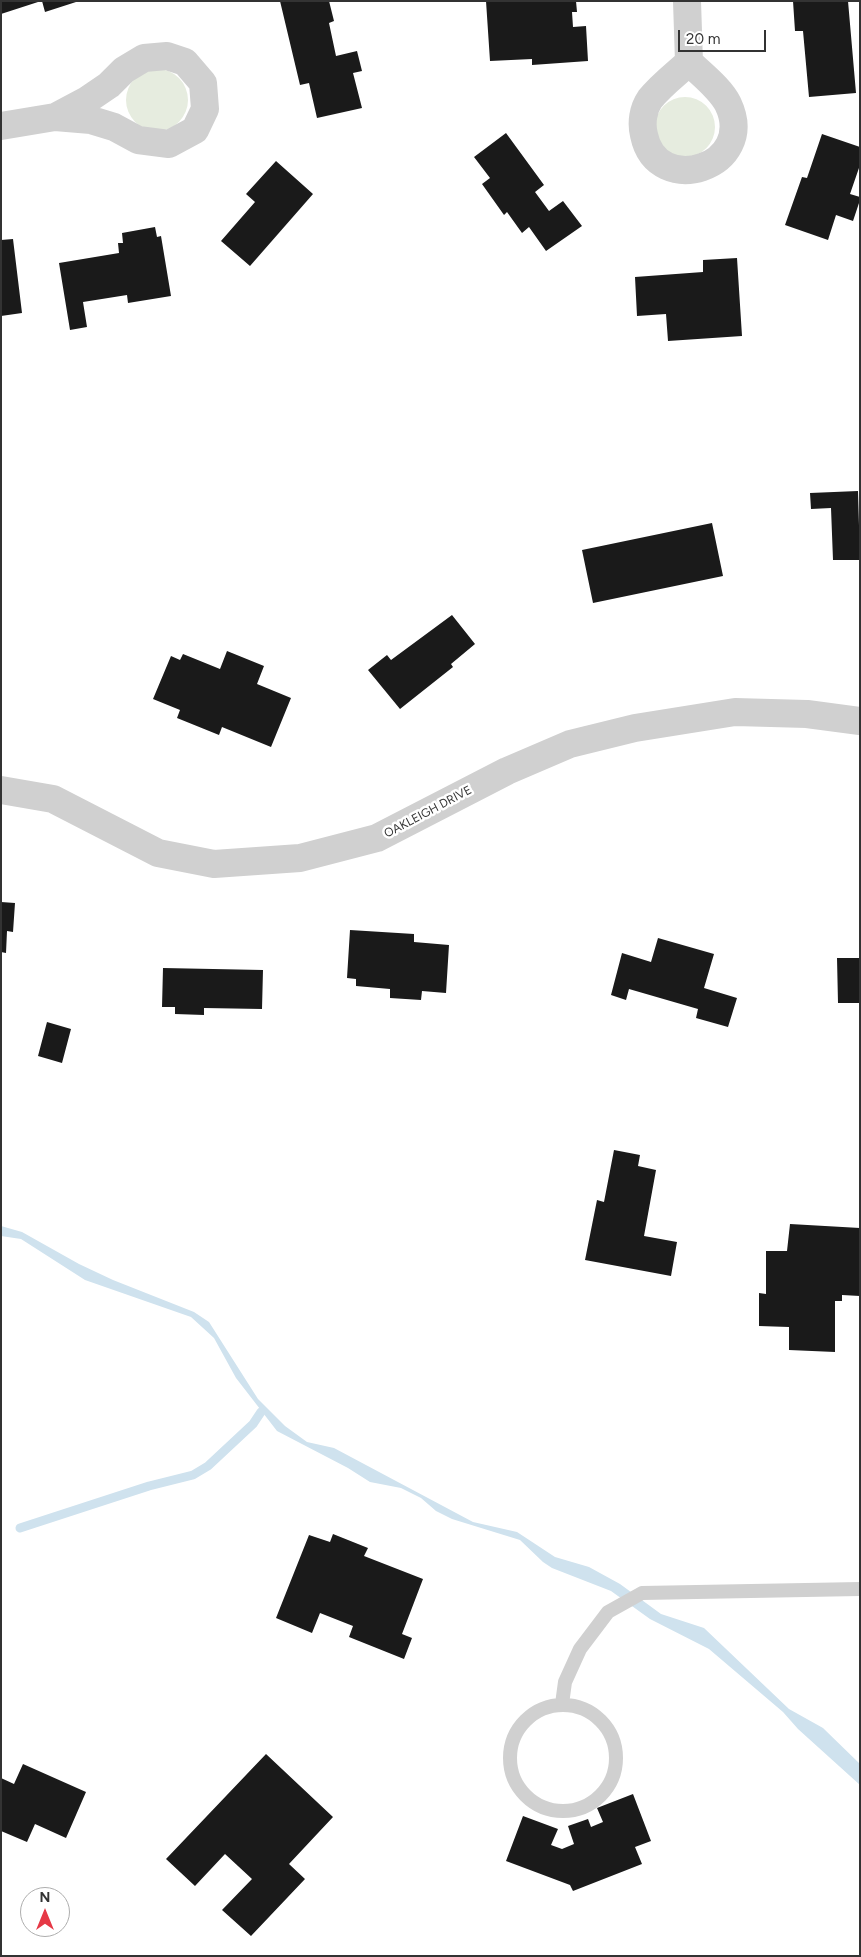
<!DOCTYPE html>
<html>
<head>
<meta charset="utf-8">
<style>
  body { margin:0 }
  #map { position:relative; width:861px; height:1957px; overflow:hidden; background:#fff; font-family:Figtree,sans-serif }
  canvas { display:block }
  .frame { position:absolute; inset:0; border:2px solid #333; pointer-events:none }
  .north { position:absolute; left:20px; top:1887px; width:50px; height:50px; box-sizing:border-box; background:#fff; border:1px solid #adadad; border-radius:50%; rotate:0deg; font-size:14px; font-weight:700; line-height:20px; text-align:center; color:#333 }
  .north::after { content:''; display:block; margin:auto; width:18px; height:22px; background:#e63946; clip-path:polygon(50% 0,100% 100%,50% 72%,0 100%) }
  .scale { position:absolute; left:678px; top:30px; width:88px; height:22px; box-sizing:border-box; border:2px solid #333; border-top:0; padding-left:6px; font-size:15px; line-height:18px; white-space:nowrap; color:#333; -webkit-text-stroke:4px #fff; paint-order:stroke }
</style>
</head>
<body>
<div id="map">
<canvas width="861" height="1957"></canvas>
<div class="frame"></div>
<div class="north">N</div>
<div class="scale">20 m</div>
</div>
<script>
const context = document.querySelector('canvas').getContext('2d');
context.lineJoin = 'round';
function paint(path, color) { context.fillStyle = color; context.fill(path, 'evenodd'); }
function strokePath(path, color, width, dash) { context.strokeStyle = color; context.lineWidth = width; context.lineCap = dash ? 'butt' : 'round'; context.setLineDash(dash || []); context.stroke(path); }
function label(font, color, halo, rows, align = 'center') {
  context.font = font + ' Figtree,sans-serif'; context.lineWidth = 5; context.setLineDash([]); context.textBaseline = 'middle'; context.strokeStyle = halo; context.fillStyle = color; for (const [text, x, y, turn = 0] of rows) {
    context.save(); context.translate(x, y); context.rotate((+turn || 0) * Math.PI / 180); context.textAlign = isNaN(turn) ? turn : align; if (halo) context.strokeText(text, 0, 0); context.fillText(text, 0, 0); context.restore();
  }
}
paint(new Path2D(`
  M126 100a31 31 0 1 1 62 0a31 31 0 1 1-62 0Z
  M655 127a30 30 0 1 1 60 0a30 30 0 1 1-60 0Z`), '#e6ecdf');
paint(new Path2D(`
  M 1,1226 L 22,1232 L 79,1264 L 113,1280 L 194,1312 L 209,1322 L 258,1399 L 285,1426 L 307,1442 L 334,1448 L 473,1522 L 517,1532 L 555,1557 L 589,1567 L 620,1584 L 661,1614 L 704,1628 L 789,1709 L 823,1728 L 860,1764 L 860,1785 L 798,1729 L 783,1712 L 709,1649 L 650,1619 L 611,1591 L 552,1568 L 543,1562 L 520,1540 L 452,1519 L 436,1511 L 421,1498 L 401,1488 L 370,1482 L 348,1468 L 277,1431 L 236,1378 L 214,1338 L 191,1317 L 85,1280 L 21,1239 L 1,1236 Z`), '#cfe2ee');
strokePath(new Path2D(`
  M 20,1528 L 149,1486 L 193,1475 L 208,1466 L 253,1424 L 261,1412`), '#cfe2ee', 9);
paint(new Path2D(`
  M 1,1 L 38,1 L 38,2 L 1,14 Z
  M 42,1 L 75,1 L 76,2 L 45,12 Z
  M 280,1 L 329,1 L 334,21 L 329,23 L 336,56 L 357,51 L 362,71 L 353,73 L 362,108 L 317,118 L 309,83 L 300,85 Z
  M 486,1 L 576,1 L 577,12 L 572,12 L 573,27 L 586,26 L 588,61 L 532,65 L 532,59 L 490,61 Z
  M 793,1 L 848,1 L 856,93 L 809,97 L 803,31 L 795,31 Z
  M 506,133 L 544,185 L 535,192 L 549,211 L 563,201 L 582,226 L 546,251 L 529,227 L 522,233 L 507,212 L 504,215 L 482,184 L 490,178 L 474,157 Z
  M 822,134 L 860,147 L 860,165 L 850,194 L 860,197 L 860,200 L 853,221 L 836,215 L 828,240 L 785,225 L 802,177 L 807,178 Z
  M 276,161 L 313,194 L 250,266 L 221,241 L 255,202 L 246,194 Z
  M 155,227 L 157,237 L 161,236 L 171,296 L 128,303 L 127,295 L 83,302 L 87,327 L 70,330 L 59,263 L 119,253 L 118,243 L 123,243 L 122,233 Z
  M 13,239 L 22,313 L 1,316 L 1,240 Z
  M 737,258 L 742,336 L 668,341 L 666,314 L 637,316 L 635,277 L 703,272 L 703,260 Z
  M 858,491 L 860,560 L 833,560 L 831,508 L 811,509 L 810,493 Z
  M 712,523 L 723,576 L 593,603 L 582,550 Z
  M 452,615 L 475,644 L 451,664 L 453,667 L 400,709 L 368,670 L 387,655 L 391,660 Z
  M 227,651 L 264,666 L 257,684 L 291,698 L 271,747 L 222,727 L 219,735 L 177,718 L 180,710 L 153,699 L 171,656 L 180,660 L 183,654 L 220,669 Z
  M 1,902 L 15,903 L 13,932 L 7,931 L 6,953 L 1,952 Z
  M 350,930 L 414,934 L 414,942 L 449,945 L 446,993 L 422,991 L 421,1000 L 390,998 L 390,989 L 356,986 L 356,979 L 347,978 Z
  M 658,938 L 714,954 L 704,988 L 737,998 L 728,1027 L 696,1018 L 698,1009 L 629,989 L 626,1000 L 611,995 L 622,953 L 651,962 Z
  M 837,958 L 860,958 L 860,1003 L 838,1003 Z
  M 163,968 L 263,970 L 262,1009 L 204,1008 L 204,1015 L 175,1014 L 175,1007 L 162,1007 Z
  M 47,1022 L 71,1029 L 62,1063 L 38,1056 Z
  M 614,1150 L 640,1155 L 638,1166 L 656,1170 L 644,1236 L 677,1242 L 671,1276 L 585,1260 L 597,1200 L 604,1202 Z
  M 790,1224 L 860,1228 L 860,1296 L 842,1295 L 842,1301 L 835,1301 L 835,1352 L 789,1350 L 789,1327 L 759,1326 L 759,1293 L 766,1294 L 766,1251 L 787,1251 Z
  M 333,1534 L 368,1548 L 364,1556 L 423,1579 L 402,1634 L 412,1638 L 404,1659 L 349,1637 L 353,1626 L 320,1613 L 312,1633 L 276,1618 L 309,1535 L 330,1542 Z
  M 266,1754 L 333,1817 L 289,1864 L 305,1879 L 251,1936 L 222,1910 L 252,1879 L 225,1854 L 195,1886 L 166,1859 Z
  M 23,1764 L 86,1792 L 66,1838 L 35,1824 L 27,1842 L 1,1831 L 1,1778 L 14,1784 Z
  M 633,1794 L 651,1841 L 635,1847 L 642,1864 L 573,1891 L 570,1885 L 506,1861 L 523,1816 L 558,1829 L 551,1845 L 562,1849 L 574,1844 L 568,1826 L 588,1819 L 591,1827 L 603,1822 L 597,1808 Z`), '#1a1a1a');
strokePath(new Path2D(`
  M 562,1704 L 565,1682 L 580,1649 L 608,1612 L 642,1593 L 860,1589
  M510 1758a53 53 0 1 1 106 0a53 53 0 1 1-106 0Z`), '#d0d0d0', 14);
strokePath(new Path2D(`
  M 687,1 L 689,62
  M 689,62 C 701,74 720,88 728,104 C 758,167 657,199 644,135 C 641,123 643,109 650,99 C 661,85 676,74 689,62 Z
  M 1,126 L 55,117 L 91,120 L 114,127 L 138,140 L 169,144 L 195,130 L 205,109 L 203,83 L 185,62 L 167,56 L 144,58 L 124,70 L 109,85 L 87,100 L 55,117
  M 1,790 L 53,799 L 158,853 L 214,864 L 300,858 L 377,838 L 507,771 L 570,744 L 635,728 L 735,712 L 807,714 L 860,721`), '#d0d0d0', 28);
label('12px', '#333', '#fff', [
  ["OAKLEIGH DRIVE",428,812,-28]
]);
</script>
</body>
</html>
